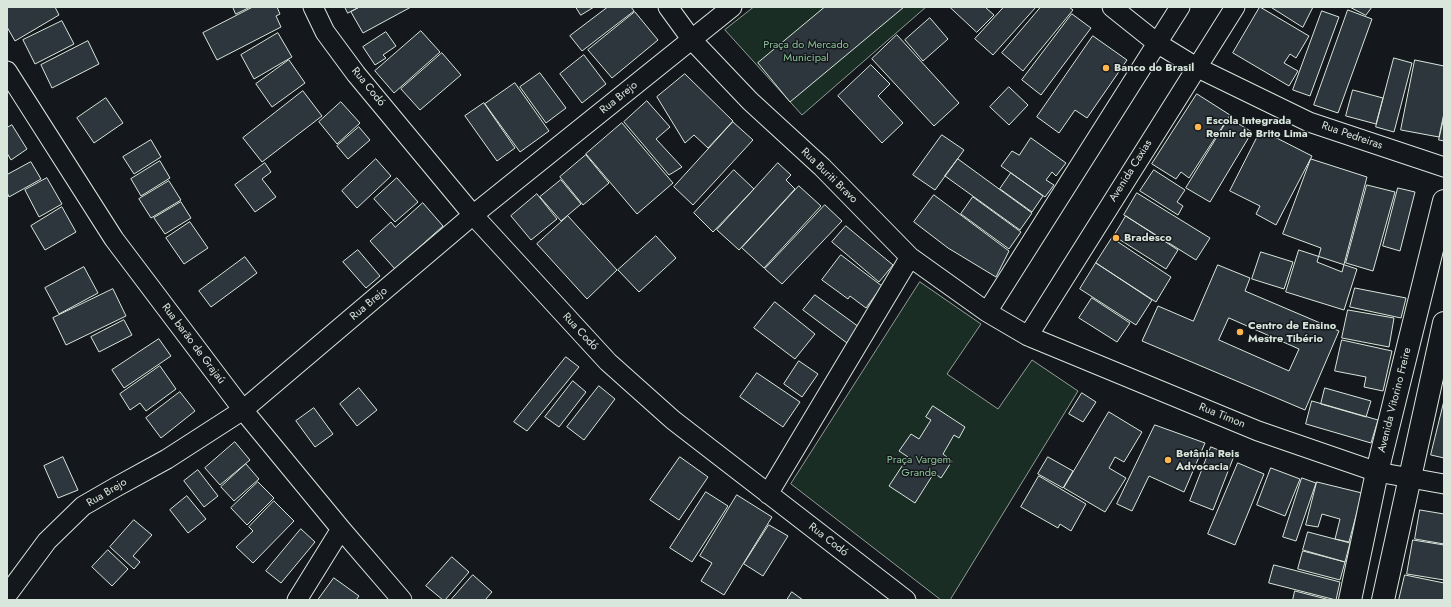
<!DOCTYPE html>
<html>
<head>
<meta charset="utf-8">
<style>
  body { margin:0 }
  #map { position:relative; width:1451px; height:607px; overflow:hidden; background:#14181c; font-family:Jost,sans-serif }
  canvas { display:block }
  .frame { position:absolute; inset:0; border:8px solid #d8e6dc; pointer-events:none }
</style>
</head>
<body>
<div id="map">
<canvas width="1451" height="607"></canvas>
<div class="frame"></div>
</div>
<script>
const context = document.querySelector('canvas').getContext('2d');
context.lineJoin = 'round';
function paint(path, color) { context.fillStyle = color; context.fill(path, 'evenodd'); }
function strokePath(path, color, width, dash) { context.strokeStyle = color; context.lineWidth = width; context.lineCap = dash ? 'butt' : 'round'; context.setLineDash(dash || []); context.stroke(path); }
function label(font, color, halo, rows, align = 'center') {
  context.font = font + ' Jost,sans-serif'; context.lineWidth = 3; context.setLineDash([]); context.textBaseline = 'middle'; context.strokeStyle = halo; context.fillStyle = color; for (const [text, x, y, turn = 0] of rows) {
    context.save(); context.translate(x, y); context.rotate((+turn || 0) * Math.PI / 180); context.textAlign = isNaN(turn) ? turn : align; if (halo) context.strokeText(text, 0, 0); context.fillText(text, 0, 0); context.restore();
  }
}
const green = new Path2D(`
  M 754,7 L 926,7 L 802,115 L 725,30 Z
  M 920,282 L 981,324 L 947,374 L 998,409 L 1032,360 L 1078,391 L 950,600 L 941,600 L 791,484 Z`);
paint(green, '#1a2d24');
strokePath(green, '#939e99', 1);
const building = new Path2D(`
  M 7,7 L 55,7 L 59,15 L 15,41 L 7,27 Z
  M 233,7 L 250,7 L 236,14 Z
  M 253,7 L 277,7 L 280,14 L 276,16 L 281,27 L 217,60 L 203,33 Z
  M 345,7 L 359,7 L 348,13 Z
  M 360,7 L 411,7 L 363,33 L 351,12 Z
  M 576,7 L 594,7 L 581,15 Z
  M 608,7 L 631,7 L 634,11 L 582,51 L 570,36 Z
  M 825,7 L 904,7 L 790,102 L 758,63 Z
  M 950,7 L 985,7 L 994,15 L 977,32 Z
  M 1004,7 L 1036,7 L 993,55 L 975,39 Z
  M 1041,7 L 1069,7 L 1073,10 L 1023,71 L 1002,53 Z
  M 1260,7 L 1309,36 L 1296,58 L 1290,54 L 1284,63 L 1298,71 L 1289,86 L 1233,53 Z
  M 1271,7 L 1313,7 L 1303,27 Z
  M 1350,7 L 1372,7 L 1366,15 Z
  M 1348,10 L 1372,19 L 1338,113 L 1314,105 Z
  M 1322,11 L 1339,17 L 1310,96 L 1293,90 Z
  M 635,12 L 658,40 L 612,78 L 588,50 Z
  M 1072,14 L 1091,28 L 1041,95 L 1022,80 Z
  M 930,18 L 948,39 L 923,61 L 905,40 Z
  M 62,21 L 74,44 L 35,64 L 23,40 Z
  M 421,31 L 440,52 L 394,93 L 375,71 Z
  M 386,32 L 396,46 L 383,55 L 386,58 L 375,65 L 363,47 Z
  M 278,33 L 292,57 L 254,79 L 241,55 Z
  M 897,35 L 959,103 L 934,126 L 872,59 Z
  M 1093,36 L 1127,60 L 1087,118 L 1075,110 L 1059,133 L 1037,117 Z
  M 88,41 L 99,64 L 52,88 L 41,65 Z
  M 442,53 L 461,75 L 420,110 L 401,89 Z
  M 584,55 L 606,84 L 582,103 L 560,74 Z
  M 1394,58 L 1412,63 L 1394,132 L 1376,127 Z
  M 289,60 L 305,83 L 272,107 L 256,84 Z
  M 1415,60 L 1444,66 L 1444,113 L 1439,137 L 1401,130 Z
  M 871,65 L 890,84 L 878,96 L 903,123 L 882,143 L 838,96 Z
  M 540,73 L 566,108 L 546,123 L 520,87 Z
  M 685,74 L 733,121 L 708,148 L 694,135 L 685,143 L 657,97 Z
  M 515,83 L 549,131 L 520,152 L 485,104 Z
  M 1009,87 L 1028,105 L 1009,125 L 990,107 Z
  M 1353,90 L 1383,98 L 1376,124 L 1346,116 Z
  M 303,91 L 322,116 L 262,162 L 243,138 Z
  M 1197,94 L 1230,115 L 1189,178 L 1181,172 L 1176,179 L 1152,164 Z
  M 106,98 L 123,123 L 94,143 L 77,118 Z
  M 647,101 L 670,127 L 656,139 L 682,167 L 669,175 L 624,122 Z
  M 341,102 L 360,123 L 337,144 L 319,122 Z
  M 484,103 L 515,148 L 497,161 L 465,116 Z
  M 1444,117 L 1444,141 L 1439,140 Z
  M 1229,118 L 1252,132 L 1210,202 L 1186,188 Z
  M 733,122 L 753,140 L 693,205 L 674,187 Z
  M 622,123 L 673,183 L 637,214 L 586,154 Z
  M 12,125 L 27,149 L 11,160 L 7,153 L 7,128 Z
  M 359,127 L 370,140 L 348,159 L 337,146 Z
  M 1261,130 L 1312,156 L 1276,225 L 1256,214 L 1260,206 L 1230,191 Z
  M 942,135 L 964,150 L 935,190 L 913,175 Z
  M 1031,138 L 1066,163 L 1056,176 L 1052,172 L 1046,180 L 1054,185 L 1045,197 L 1001,166 L 1012,151 L 1019,155 Z
  M 151,140 L 161,157 L 134,174 L 123,157 Z
  M 586,155 L 609,183 L 583,205 L 560,177 Z
  M 376,159 L 391,176 L 357,208 L 342,191 Z
  M 958,159 L 1032,213 L 1020,230 L 945,176 Z
  M 1311,159 L 1367,177 L 1342,272 L 1317,262 L 1321,248 L 1283,234 Z
  M 160,161 L 170,178 L 141,196 L 131,179 Z
  M 31,162 L 41,179 L 9,197 L 7,192 L 7,175 Z
  M 265,163 L 271,172 L 262,179 L 276,197 L 255,212 L 235,185 Z
  M 778,163 L 791,175 L 786,180 L 795,189 L 739,250 L 717,230 Z
  M 734,170 L 754,189 L 713,232 L 694,213 Z
  M 1154,170 L 1185,190 L 1177,202 L 1183,206 L 1178,215 L 1140,191 Z
  M 1011,173 L 1043,196 L 1032,212 L 1000,189 Z
  M 47,178 L 62,204 L 39,217 L 25,190 Z
  M 397,178 L 418,202 L 395,222 L 374,199 Z
  M 561,180 L 581,204 L 561,221 L 540,197 Z
  M 169,181 L 181,200 L 151,218 L 139,199 Z
  M 1367,185 L 1395,192 L 1373,271 L 1346,263 Z
  M 799,186 L 821,206 L 764,268 L 742,248 Z
  M 1398,188 L 1415,192 L 1400,251 L 1383,246 Z
  M 1137,193 L 1210,238 L 1196,260 L 1124,215 Z
  M 537,194 L 557,219 L 531,240 L 511,216 Z
  M 934,195 L 1009,251 L 996,277 L 948,248 L 914,222 Z
  M 973,197 L 1021,232 L 1009,249 L 961,214 Z
  M 181,202 L 191,218 L 165,234 L 154,218 Z
  M 423,203 L 443,226 L 395,269 L 370,241 L 391,222 L 395,227 Z
  M 825,205 L 842,221 L 782,284 L 765,269 Z
  M 62,207 L 76,232 L 45,250 L 31,226 Z
  M 568,216 L 617,270 L 587,299 L 537,244 Z
  M 1126,216 L 1178,250 L 1166,269 L 1114,236 Z
  M 190,222 L 208,248 L 184,264 L 166,238 Z
  M 846,226 L 893,265 L 879,282 L 832,242 Z
  M 656,236 L 676,258 L 639,292 L 618,270 Z
  M 1112,238 L 1171,277 L 1156,302 L 1096,263 Z
  M 358,250 L 380,276 L 366,288 L 343,262 Z
  M 1299,250 L 1357,269 L 1344,310 L 1286,292 Z
  M 1261,252 L 1293,262 L 1284,289 L 1252,279 Z
  M 841,255 L 882,286 L 866,308 L 850,296 L 848,299 L 822,280 Z
  M 245,257 L 257,273 L 211,307 L 199,291 Z
  M 1096,263 L 1152,300 L 1136,325 L 1080,289 Z
  M 1218,265 L 1250,278 L 1245,291 L 1339,331 L 1305,410 L 1142,341 L 1158,306 L 1193,321 ZM 1229,318 L 1299,349 L 1289,371 L 1219,340 Z
  M 84,267 L 98,293 L 59,314 L 45,288 Z
  M 1355,288 L 1406,298 L 1401,318 L 1350,307 Z
  M 113,289 L 126,316 L 66,345 L 53,318 Z
  M 815,295 L 859,327 L 847,343 L 803,310 Z
  M 1092,298 L 1130,323 L 1117,342 L 1079,318 Z
  M 775,302 L 815,334 L 795,359 L 754,328 Z
  M 1348,310 L 1394,318 L 1389,347 L 1342,338 Z
  M 124,320 L 132,335 L 99,352 L 91,337 Z
  M 159,339 L 171,356 L 124,388 L 112,370 Z
  M 1342,340 L 1392,351 L 1383,391 L 1364,387 L 1366,377 L 1335,371 Z
  M 566,357 L 579,367 L 527,431 L 514,422 Z
  M 799,361 L 818,374 L 802,397 L 784,384 Z
  M 160,366 L 176,389 L 146,411 L 140,403 L 130,410 L 120,394 Z
  M 757,373 L 800,402 L 783,427 L 740,397 Z
  M 573,381 L 586,392 L 559,427 L 545,417 Z
  M 599,386 L 615,399 L 584,440 L 567,427 Z
  M 359,388 L 377,410 L 357,426 L 340,404 Z
  M 1325,388 L 1371,401 L 1366,417 L 1321,404 Z
  M 180,392 L 195,411 L 161,438 L 146,418 Z
  M 1082,393 L 1096,402 L 1083,422 L 1069,414 Z
  M 1312,401 L 1378,420 L 1371,443 L 1306,424 Z
  M 1444,401 L 1444,458 L 1431,455 Z
  M 933,406 L 965,427 L 959,438 L 954,435 L 943,454 L 952,461 L 941,478 L 934,473 L 915,503 L 889,486 L 908,457 L 899,451 L 911,434 L 919,439 L 931,420 L 926,417 Z
  M 314,408 L 333,434 L 315,447 L 296,421 Z
  M 1109,412 L 1142,432 L 1124,462 L 1115,457 L 1109,468 L 1126,478 L 1105,512 L 1064,488 Z
  M 1155,425 L 1205,443 L 1184,492 L 1149,476 L 1132,511 L 1117,504 Z
  M 235,442 L 250,460 L 220,485 L 205,468 Z
  M 1211,447 L 1234,456 L 1213,510 L 1190,501 Z
  M 63,457 L 78,490 L 58,498 L 44,466 Z
  M 680,457 L 708,477 L 679,520 L 650,500 Z
  M 1048,457 L 1073,471 L 1063,488 L 1038,474 Z
  M 1238,463 L 1264,474 L 1235,545 L 1208,534 Z
  M 246,464 L 259,479 L 234,501 L 221,487 Z
  M 1271,468 L 1300,479 L 1285,516 L 1257,505 Z
  M 198,470 L 218,496 L 204,507 L 184,481 Z
  M 1039,476 L 1086,504 L 1071,531 L 1060,524 L 1058,528 L 1021,507 Z
  M 1302,478 L 1316,483 L 1296,541 L 1283,537 Z
  M 258,482 L 274,498 L 247,525 L 231,508 Z
  M 1317,482 L 1362,493 L 1349,542 L 1335,539 L 1340,519 L 1322,514 L 1318,527 L 1306,525 Z
  M 706,492 L 728,506 L 692,562 L 670,548 Z
  M 737,495 L 772,517 L 724,595 L 701,581 L 712,563 L 700,556 Z
  M 187,496 L 206,519 L 188,533 L 170,510 Z
  M 274,501 L 294,521 L 253,563 L 236,547 L 253,531 L 249,527 Z
  M 1420,510 L 1444,514 L 1444,544 L 1415,539 Z
  M 134,520 L 152,535 L 133,556 L 140,562 L 134,569 L 110,547 Z
  M 769,525 L 788,536 L 763,576 L 744,564 Z
  M 301,529 L 315,542 L 281,583 L 266,571 Z
  M 1308,532 L 1350,543 L 1345,562 L 1303,550 Z
  M 1413,540 L 1444,545 L 1444,580 L 1407,574 Z
  M 108,550 L 128,569 L 112,586 L 92,567 Z
  M 1303,551 L 1345,562 L 1340,580 L 1298,569 Z
  M 452,557 L 469,572 L 445,600 L 443,600 L 426,586 Z
  M 1274,565 L 1340,582 L 1336,600 L 1269,583 Z
  M 473,575 L 492,592 L 485,600 L 451,600 Z
  M 1405,575 L 1444,583 L 1444,600 L 1399,600 Z
  M 334,578 L 359,596 L 356,600 L 318,600 Z
  M 1295,591 L 1330,600 L 1293,600 Z
  M 792,592 L 803,600 L 787,600 Z`);
paint(building, '#2c363c');
strokePath(building, '#d8e6dc', 1);
const street = new Path2D(`
  M 313,7 L 325,32 L 356,74 L 473,215 L 608,362 L 673,420 L 906,600
  M 668,7 L 692,40 L 750,101 L 822,167 L 910,257 L 987,312 L 1028,336 L 1258,431 L 1377,472 L 1444,484
  M 1112,7 L 1157,43 L 1196,67 L 1309,122 L 1444,167
  M 7,71 L 114,239 L 243,410 L 341,529 L 402,600
  M 987,312 L 1180,7
  M 1028,336 L 1235,7
  M 768,494 L 910,257
  M 7,595 L 47,541 L 83,506 L 116,487 L 167,459 L 243,410 L 473,215 L 732,7
  M 297,600 L 341,529`);
const secondary = new Path2D(`
  M 1350,600 L 1377,472 L 1444,201
  M 1383,600 L 1444,323`);
strokePath(street, '#d8e6dc', 21);
strokePath(secondary, '#d8e6dc', 24);
strokePath(street, '#14181c', 19);
strokePath(secondary, '#14181c', 22);
for (const [x, y, r, color] of [
  [1106,68,4,"#ffb74d"],
  [1198,127,4,"#ffb74d"],
  [1116,238,4,"#ffb74d"],
  [1240,332,4,"#ffb74d"],
  [1168,460,4,"#ffb74d"]
]) { const dot = new Path2D(); dot.arc(x, y, r, 0, 2 * Math.PI); context.fillStyle = color; context.fill(dot); strokePath(dot, '#14181c', 1.5); }
label('11px', '#8ac095', '#14181c', [
  ["Praça do Mercado",806,45],
  ["Municipal",806,58],
  ["Praça Vargem",919,460],
  ["Grande",919,473]
]);
label('bold 11px', '#d8e6dc', '#14181c', [
  ["Banco do Brasil",1114,68],
  ["Escola Integrada",1206,121],
  ["Remir de Brito Lima",1206,134],
  ["Bradesco",1124,238],
  ["Centro de Ensino",1248,326],
  ["Mestre Tibério",1248,339],
  ["Betânia Reis",1176,454],
  ["Advocacia",1176,467]
], 'left');
label('11px', '#d8e6dc', '#14181c', [
  ["Rua Codó",368,87,51],
  ["Rua Brejo",619,98,-39],
  ["Rua Pedreiras",1352,136,19],
  ["Avenida Caxias",1131,171,-58],
  ["Rua Buriti Bravo",829,176,44],
  ["Rua Brejo",369,304,-40],
  ["Rua Codó",580,332,47],
  ["Rua barão de Grajaú",193,344,53],
  ["Avenida Vitorino Freire",1395,400,-76],
  ["Rua Timon",1222,416,22],
  ["Rua Brejo",107,493,-31],
  ["Rua Codó",828,540,38]
]);
</script>
</body>
</html>
